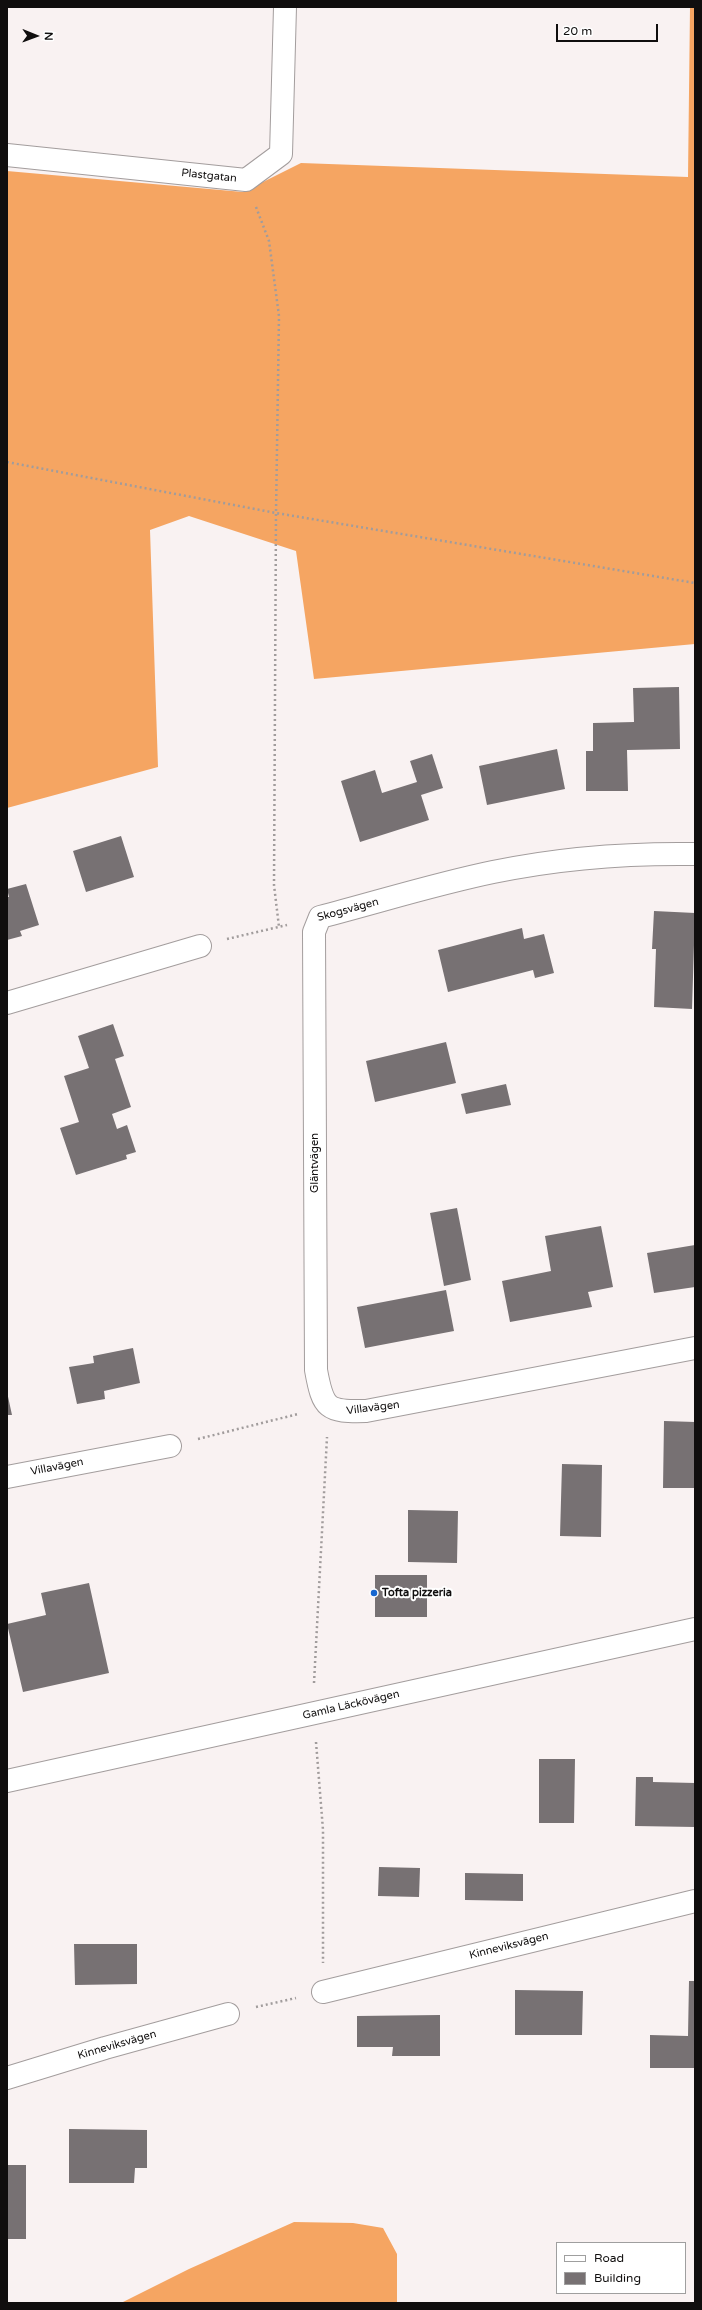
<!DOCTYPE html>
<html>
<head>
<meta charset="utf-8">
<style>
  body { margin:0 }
  #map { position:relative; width:702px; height:2310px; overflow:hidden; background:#f9f2f2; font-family:"Varela Round",sans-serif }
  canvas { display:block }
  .frame { position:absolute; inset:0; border:8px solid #100e0e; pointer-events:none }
  .legend { position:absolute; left:556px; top:2242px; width:130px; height:52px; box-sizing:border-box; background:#fff; border:1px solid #9f9f9f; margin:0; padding:5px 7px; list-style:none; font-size:12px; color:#100e0e }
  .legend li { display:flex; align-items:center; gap:8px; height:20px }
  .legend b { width:20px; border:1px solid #9f9f9f }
  .north { position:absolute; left:16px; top:16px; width:40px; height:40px; -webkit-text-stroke:3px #fff; paint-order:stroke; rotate:91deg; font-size:11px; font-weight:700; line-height:16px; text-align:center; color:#100e0e }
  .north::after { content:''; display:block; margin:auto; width:14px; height:18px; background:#100e0e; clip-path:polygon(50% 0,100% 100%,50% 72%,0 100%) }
  .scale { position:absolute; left:556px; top:24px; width:102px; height:18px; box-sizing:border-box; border:2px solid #100e0e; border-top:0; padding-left:5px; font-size:12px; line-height:14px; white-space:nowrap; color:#100e0e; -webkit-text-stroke:3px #fff; paint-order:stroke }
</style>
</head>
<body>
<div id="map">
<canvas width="702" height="2310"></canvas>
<div class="frame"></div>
<ul class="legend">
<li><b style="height:5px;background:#fff"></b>Road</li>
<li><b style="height:11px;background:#777173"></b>Building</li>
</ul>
<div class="north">N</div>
<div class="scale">20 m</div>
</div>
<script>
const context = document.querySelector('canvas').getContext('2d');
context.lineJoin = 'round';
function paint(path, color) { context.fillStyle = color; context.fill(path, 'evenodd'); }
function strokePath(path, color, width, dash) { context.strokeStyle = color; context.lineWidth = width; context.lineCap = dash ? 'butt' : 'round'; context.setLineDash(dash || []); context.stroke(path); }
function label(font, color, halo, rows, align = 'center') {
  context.font = font + ' "Varela Round",sans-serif'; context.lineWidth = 4; context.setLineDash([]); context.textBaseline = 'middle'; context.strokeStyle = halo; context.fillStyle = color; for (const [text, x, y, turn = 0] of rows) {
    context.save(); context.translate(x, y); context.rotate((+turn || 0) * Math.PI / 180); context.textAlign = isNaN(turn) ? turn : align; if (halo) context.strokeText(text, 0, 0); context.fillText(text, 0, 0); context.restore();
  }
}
paint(new Path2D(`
  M 690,7 L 695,7 L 695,644 L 314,679 L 296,551 L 189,516 L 150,530 L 158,767 L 7,808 L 7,171 L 243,192 L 301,163 L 688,177 Z
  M 294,2222 L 353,2223 L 383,2228 L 397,2254 L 397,2303 L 121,2303 L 189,2269 Z`), '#f5a562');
paint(new Path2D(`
  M 679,687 L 680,749 L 627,750 L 628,791 L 586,791 L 586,751 L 593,751 L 593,723 L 634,722 L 633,688 Z
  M 557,749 L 565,789 L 487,805 L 479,766 Z
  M 432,754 L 443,788 L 421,795 L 429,820 L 360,842 L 341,781 L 375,770 L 382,793 L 417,782 L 410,761 Z
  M 121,836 L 134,877 L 86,892 L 73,851 Z
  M 26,884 L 39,925 L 20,931 L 22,936 L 7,940 L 7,897 L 9,897 L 7,889 Z
  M 654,911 L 695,913 L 692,1009 L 654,1007 L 656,949 L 652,949 Z
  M 522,928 L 524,939 L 544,934 L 554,973 L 535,978 L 533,970 L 448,992 L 438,950 Z
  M 113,1024 L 124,1056 L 115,1059 L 131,1107 L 112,1114 L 117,1129 L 127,1125 L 136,1152 L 126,1155 L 127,1159 L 76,1175 L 60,1128 L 79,1122 L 64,1076 L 89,1068 L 78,1036 Z
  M 446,1042 L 456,1083 L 375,1102 L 366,1061 Z
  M 506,1084 L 511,1105 L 466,1114 L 461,1094 Z
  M 457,1208 L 471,1280 L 444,1286 L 430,1213 Z
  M 601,1226 L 613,1287 L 588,1292 L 592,1307 L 510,1322 L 502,1281 L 551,1271 L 545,1236 Z
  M 695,1245 L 695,1287 L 654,1293 L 647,1253 Z
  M 446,1290 L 454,1331 L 365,1348 L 357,1307 Z
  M 133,1348 L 140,1383 L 104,1391 L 105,1399 L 77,1404 L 69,1367 L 94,1363 L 93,1356 Z
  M 7,1392 L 12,1415 L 7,1415 Z
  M 664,1421 L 695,1422 L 695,1488 L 663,1488 Z
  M 562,1464 L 602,1465 L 601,1537 L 560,1536 Z
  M 408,1510 L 458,1511 L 457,1563 L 408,1562 Z
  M 375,1575 L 427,1575 L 427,1617 L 375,1617 Z
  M 89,1583 L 109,1673 L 23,1692 L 7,1624 L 46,1615 L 41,1593 Z
  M 539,1759 L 575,1759 L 574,1823 L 539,1823 Z
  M 636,1777 L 653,1777 L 653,1782 L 695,1783 L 695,1827 L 635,1826 Z
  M 379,1867 L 420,1868 L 419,1897 L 378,1896 Z
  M 465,1873 L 523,1874 L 523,1901 L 465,1900 Z
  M 74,1944 L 137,1944 L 137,1984 L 75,1985 Z
  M 689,1981 L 695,1981 L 695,2068 L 650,2068 L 650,2035 L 688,2036 Z
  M 515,1990 L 583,1991 L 582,2035 L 515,2035 Z
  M 440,2015 L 440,2056 L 392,2056 L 393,2047 L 357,2047 L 357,2016 Z
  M 69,2129 L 147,2130 L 147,2168 L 135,2168 L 134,2183 L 69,2183 Z
  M 7,2165 L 26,2165 L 26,2239 L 7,2239 Z`), '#777173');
const minor = new Path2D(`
  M 7,155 L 246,180 L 281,154 L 285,7
  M 695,854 C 627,853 560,858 493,872 C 435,884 378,902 320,917 L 314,932 L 316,1370 C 323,1409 327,1412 366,1411 L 695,1348
  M 7,1003 L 200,946
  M 7,1477 L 170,1446
  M 7,1781 L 695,1629
  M 323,1992 L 695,1901
  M 7,2078 L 105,2048 L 228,2014`);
strokePath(minor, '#a39d9d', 24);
strokePath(new Path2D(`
  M 256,207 L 269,241 L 279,316 L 276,513 L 274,885 L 279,927
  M 7,462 L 276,513 L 695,583
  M 227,939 L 287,925
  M 198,1439 L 298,1414
  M 314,1683 L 327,1437
  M 316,1742 L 323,1830 L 323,1963
  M 256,2007 L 296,1998`), '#a19c9c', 2.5, [2, 3]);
strokePath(minor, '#fff', 22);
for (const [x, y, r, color] of [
  [374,1593,4,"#1666d0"]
]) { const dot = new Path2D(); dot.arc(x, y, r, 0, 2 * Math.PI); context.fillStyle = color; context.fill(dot); strokePath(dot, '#fff', 1.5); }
label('11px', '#100e0e', '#fff', [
  ["Plastgatan",209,176,6],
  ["Skogsvägen",348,910,-15],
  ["Gläntvägen",315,1163,-90],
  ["Villavägen",373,1408,-7],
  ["Villavägen",57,1467,-11],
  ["Gamla Läckövägen",351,1705,-13],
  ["Kinneviksvägen",509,1946,-14],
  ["Kinneviksvägen",117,2045,-16]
]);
label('bold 11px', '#100e0e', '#fff', [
  ["Tofta pizzeria",382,1593]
], 'left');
</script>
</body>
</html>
